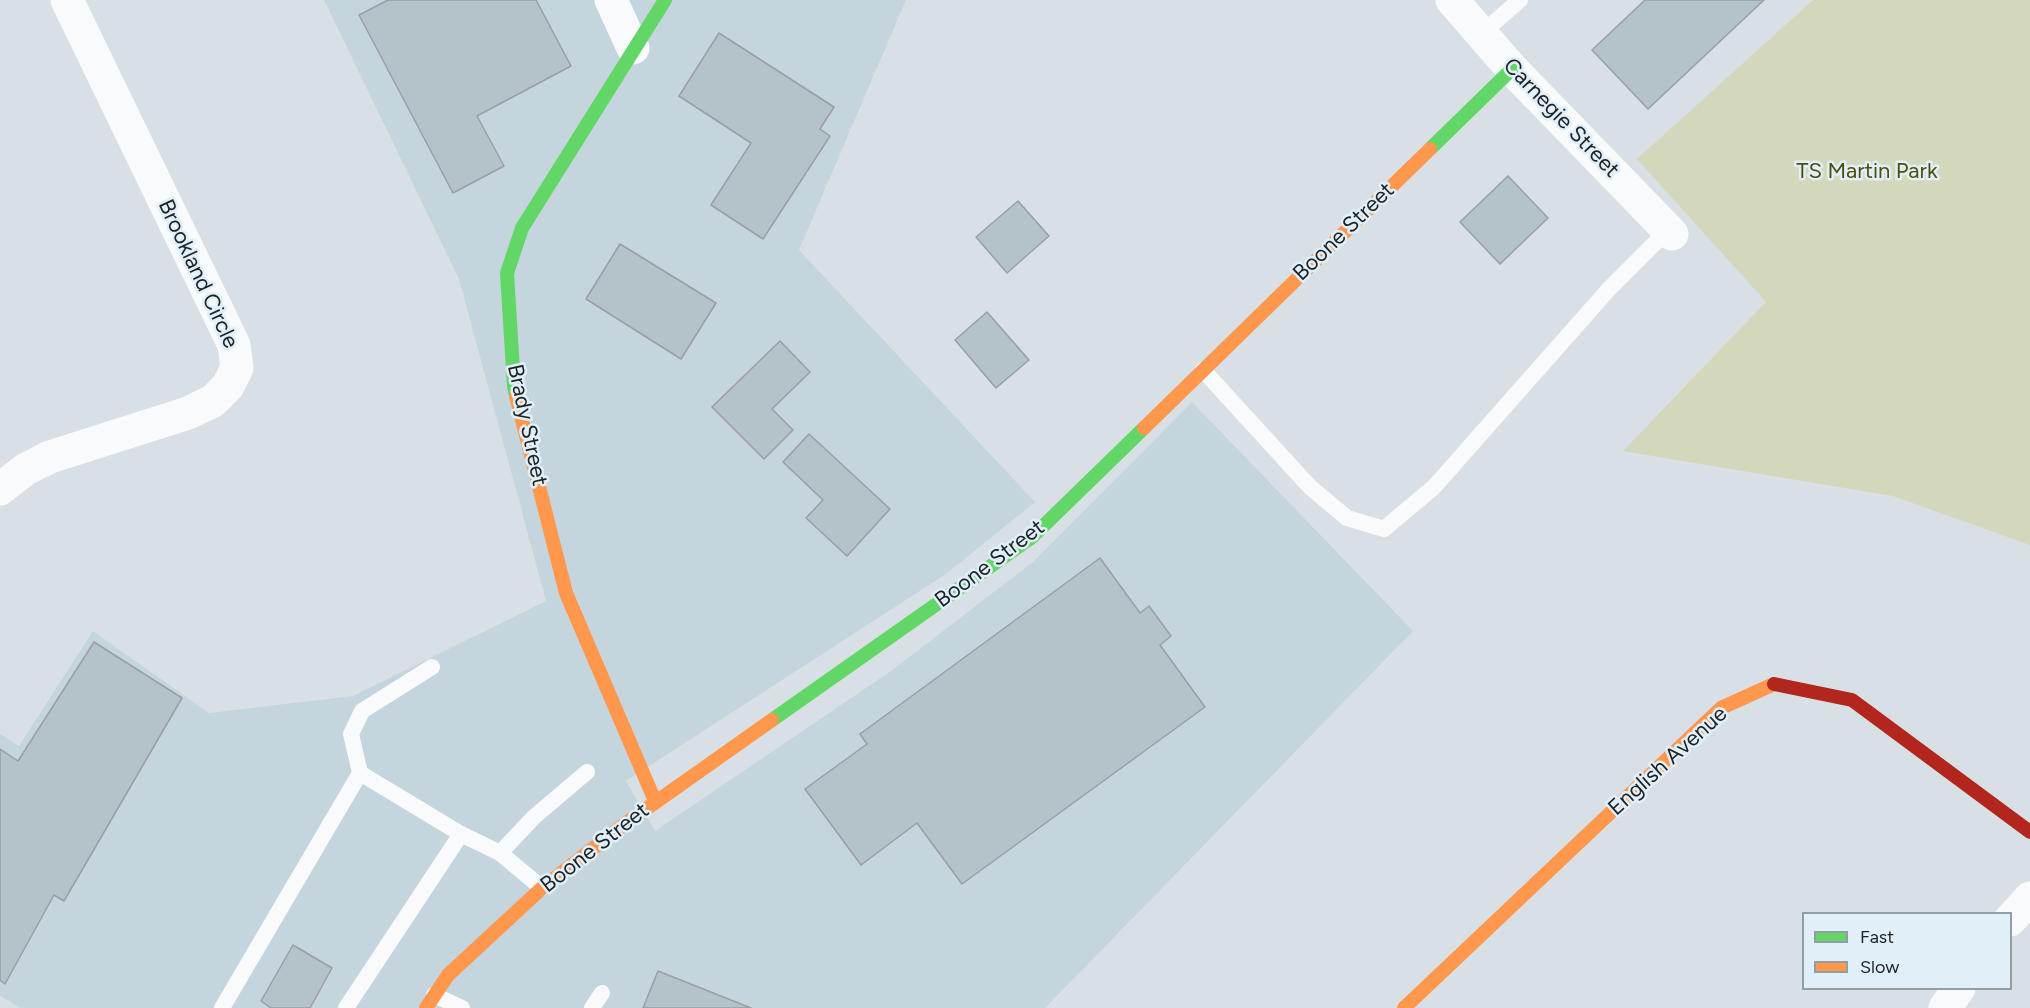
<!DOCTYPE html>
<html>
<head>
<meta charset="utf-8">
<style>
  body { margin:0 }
  #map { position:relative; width:2030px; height:1008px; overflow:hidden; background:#d8e0e5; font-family:Figtree,sans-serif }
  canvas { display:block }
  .legend { position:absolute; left:1802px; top:912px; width:210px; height:78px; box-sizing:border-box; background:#e0eff8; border:2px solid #929da4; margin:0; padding:8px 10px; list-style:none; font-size:18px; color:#1d2225 }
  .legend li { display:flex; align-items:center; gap:12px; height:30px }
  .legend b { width:30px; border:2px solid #929da4 }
</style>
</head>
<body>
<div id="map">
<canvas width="2030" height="1008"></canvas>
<ul class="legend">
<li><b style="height:8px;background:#63d668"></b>Fast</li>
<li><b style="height:8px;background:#ff974d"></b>Slow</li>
</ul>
</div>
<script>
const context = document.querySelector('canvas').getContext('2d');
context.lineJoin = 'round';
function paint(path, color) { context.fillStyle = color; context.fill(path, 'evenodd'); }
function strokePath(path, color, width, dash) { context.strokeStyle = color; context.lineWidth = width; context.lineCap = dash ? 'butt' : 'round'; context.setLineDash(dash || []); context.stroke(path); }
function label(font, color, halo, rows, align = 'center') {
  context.font = font + ' Figtree,sans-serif'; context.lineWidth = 5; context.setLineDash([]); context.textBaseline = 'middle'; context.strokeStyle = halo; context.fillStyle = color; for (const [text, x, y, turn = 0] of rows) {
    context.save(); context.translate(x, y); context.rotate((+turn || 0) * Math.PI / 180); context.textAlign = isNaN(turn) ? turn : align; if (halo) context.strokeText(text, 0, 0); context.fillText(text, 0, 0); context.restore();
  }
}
paint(new Path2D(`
  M 324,0 L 906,0 L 799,250 L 1035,502 L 946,574 L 626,781 L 655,831 L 891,671 L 1033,562 L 1192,402 L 1413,631 L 1045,1008 L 21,1008 L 0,996 L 0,734 L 19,746 L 93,631 L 209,713 L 353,696 L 546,601 L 459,279 Z`), '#c5d5dd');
paint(new Path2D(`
  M 1813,0 L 2030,0 L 2030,545 L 1893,496 L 1623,451 L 1766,302 L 1637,159 Z`), '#d3d7bc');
const building = new Path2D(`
  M 388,0 L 536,0 L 571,66 L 477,116 L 504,166 L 453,193 L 359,15 Z
  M 1645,0 L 1764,0 L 1648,109 L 1592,50 Z
  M 719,33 L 834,107 L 820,129 L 830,136 L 763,239 L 711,205 L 751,143 L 679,96 Z
  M 1508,176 L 1548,218 L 1500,264 L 1460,222 Z
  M 1018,201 L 1049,236 L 1007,273 L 976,237 Z
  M 620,244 L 716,303 L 681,359 L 586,299 Z
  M 987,312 L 1029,360 L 996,388 L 955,340 Z
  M 780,341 L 810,372 L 772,409 L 793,430 L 764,459 L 712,407 Z
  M 809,434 L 890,509 L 847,556 L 806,518 L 823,500 L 783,462 Z
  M 1100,558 L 1140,613 L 1149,606 L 1171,636 L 1160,645 L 1205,707 L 962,884 L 917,823 L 861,865 L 805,789 L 867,744 L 860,734 Z
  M 94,642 L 182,698 L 64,901 L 54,895 L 5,984 L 0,980 L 0,749 L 18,761 Z
  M 293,945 L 332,968 L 310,1008 L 271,1008 L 261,1001 Z
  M 658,971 L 751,1008 L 643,1008 Z`);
paint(building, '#b4c2ca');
strokePath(building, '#999fa3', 1.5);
strokePath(new Path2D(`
  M 1481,34 L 1520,0
  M 1203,370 L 1310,487 L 1347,518 L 1384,529 L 1434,487 L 1608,290 L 1668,230
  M 360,773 L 351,734 L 362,711 L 432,667
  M 500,853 L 534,817 L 587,772
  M 434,995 L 462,1008
  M 222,1008 L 360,773 L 461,834
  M 346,1008 L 461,834 L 500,853 L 542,888
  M 592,1008 L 602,993`), '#f9fafb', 16);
strokePath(new Path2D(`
  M 611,0 L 633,48
  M 1452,0 L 1512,69 L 1672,234
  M 0,489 L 26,469 L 50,457 L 188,413 L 213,401 L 228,386 L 237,368 L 234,345 L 67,0
  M 2010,920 L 2030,898
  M 1945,1008 L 1959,988`), '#f9fafb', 33);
strokePath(new Path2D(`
  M 1430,149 L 1512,69
  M 516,396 L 514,386 L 507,273 L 522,228 L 665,0
  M 772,720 L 1032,537 L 1144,428`), '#63d668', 14);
strokePath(new Path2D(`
  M 516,396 L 566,593 L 655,801
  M 1144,428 L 1430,149
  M 426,1008 L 448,975 L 542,888 L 622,826 L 772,720
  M 1404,1008 L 1721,708 L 1774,684`), '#ff974d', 14);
strokePath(new Path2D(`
  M 1774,684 L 1852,700 L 2030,832`), '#b3261e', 14);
label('22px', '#1d2225', '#e0eff8', [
  ["Carnegie Street",1561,118,46],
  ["Boone Street",1344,232,-44],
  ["Brookland Circle",198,274,65],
  ["Brady Street",527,425,78],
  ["Boone Street",990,564,-37],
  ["English Avenue",1668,761,-42],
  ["Boone Street",595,848,-38]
]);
label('22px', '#4f4e0f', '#e0eff8', [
  ["TS Martin Park",1867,172]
]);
</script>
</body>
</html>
